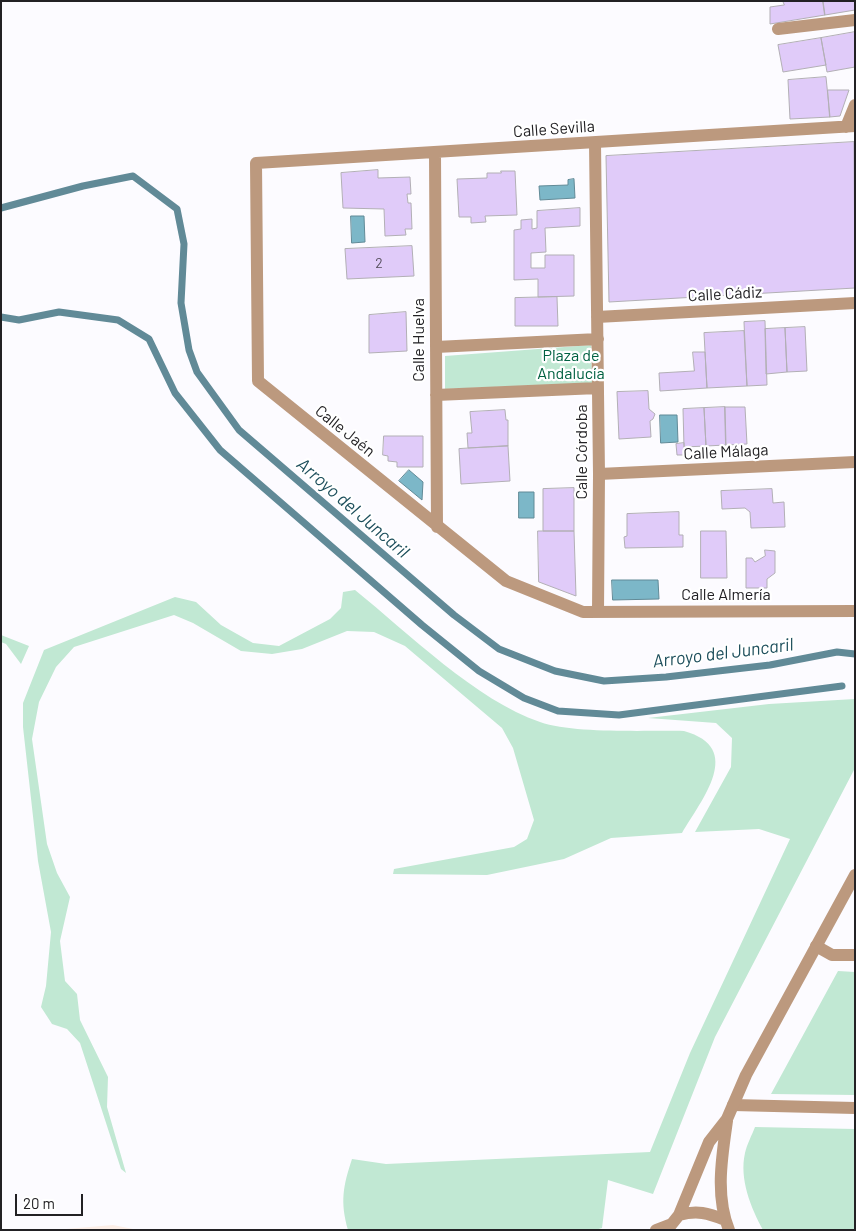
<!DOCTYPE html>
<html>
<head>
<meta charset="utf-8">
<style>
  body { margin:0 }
  #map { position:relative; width:856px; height:1231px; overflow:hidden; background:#fcfbff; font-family:Barlow,sans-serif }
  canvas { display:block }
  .frame { position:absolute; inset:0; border:2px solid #222124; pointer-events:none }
  .scale { position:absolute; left:15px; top:1194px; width:68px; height:22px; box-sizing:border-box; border:2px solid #222124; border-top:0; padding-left:6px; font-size:15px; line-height:18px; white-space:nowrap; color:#222124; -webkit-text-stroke:4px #fff; paint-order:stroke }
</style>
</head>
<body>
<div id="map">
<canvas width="856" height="1231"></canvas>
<div class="frame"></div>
<div class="scale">20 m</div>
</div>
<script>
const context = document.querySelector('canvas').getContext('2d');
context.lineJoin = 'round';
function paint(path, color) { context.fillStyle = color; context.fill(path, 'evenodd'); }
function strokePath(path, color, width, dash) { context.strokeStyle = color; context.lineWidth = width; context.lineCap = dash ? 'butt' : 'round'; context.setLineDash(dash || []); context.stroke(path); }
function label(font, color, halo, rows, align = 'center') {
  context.font = font + ' Barlow,sans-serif'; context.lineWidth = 4.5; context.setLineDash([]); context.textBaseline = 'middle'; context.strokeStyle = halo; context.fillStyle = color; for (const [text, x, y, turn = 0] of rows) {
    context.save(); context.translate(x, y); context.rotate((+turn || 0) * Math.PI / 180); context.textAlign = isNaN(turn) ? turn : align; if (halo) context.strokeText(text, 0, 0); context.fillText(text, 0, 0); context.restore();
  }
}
paint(new Path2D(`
  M 113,1225 L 138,1230 L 54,1230 Z`), '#fceee7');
paint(new Path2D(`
  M 591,345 L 592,383 L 445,389 L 445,356 Z
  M 355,590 C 407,632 477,701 540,722 C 574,734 645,730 684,731 C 745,748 702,799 682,833 L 611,838 L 564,859 L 487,875 L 393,874 L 394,869 L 514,847 L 527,839 L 534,820 L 513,748 L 502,728 L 405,646 L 374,632 L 347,631 L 302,649 L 272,654 L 241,651 L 193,623 L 174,615 L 74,647 L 56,667 L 39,702 L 32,739 L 47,844 L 57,873 L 70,897 L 60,941 L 65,981 L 77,994 L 80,1020 L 108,1077 L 107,1107 L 126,1173 L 121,1169 L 80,1043 L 67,1029 L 52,1024 L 41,1007 L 46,986 L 51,932 L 38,861 L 23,727 L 23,703 L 44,650 L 175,597 L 196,602 L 221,625 L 253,643 L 279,646 L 330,619 L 341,608 L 343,592 Z
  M 1,635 L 29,646 L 21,664 L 6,644 L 1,642 Z
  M 855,699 L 855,768 L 715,1037 L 653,1194 L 608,1180 L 602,1228 L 595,1230 L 348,1230 C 340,1202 343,1186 352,1159 L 386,1164 L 650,1152 L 690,1053 L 790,839 L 759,829 L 695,832 L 731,767 L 732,738 L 716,723 L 648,718 L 769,704 Z
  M 838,971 L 855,972 L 855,1095 L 771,1094 Z
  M 755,1127 L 855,1129 L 855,1230 L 763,1230 C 751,1208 739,1179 745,1153 C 747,1144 752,1135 755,1127 Z`), '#c1e8d3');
const water = new Path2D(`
  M 574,179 L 575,198 L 540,200 L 539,186 L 568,185 L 568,180 Z
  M 351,216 L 364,216 L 365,242 L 352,243 Z
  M 660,415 L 677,415 L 678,442 L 661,443 Z
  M 409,470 L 423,482 L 422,500 L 399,481 Z
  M 519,492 L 534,492 L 534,518 L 519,518 Z
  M 612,580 L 658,580 L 659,599 L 613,600 Z`);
paint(water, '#7cb7c8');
strokePath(water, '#618a97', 1);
strokePath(new Path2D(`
  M 1,208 L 83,186 L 133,176 L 177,209 L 184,244 L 181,303 L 189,350 L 197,372 L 239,430 L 454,615 L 499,649 L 555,671 L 604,681 L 666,677 L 770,665 L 837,652 L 855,654
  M 1,317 L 19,320 L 59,312 L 118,320 L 149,339 L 175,393 L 220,450 L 422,625 L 479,671 L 524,698 L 558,711 L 619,715 L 842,686`), '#618a97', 7);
const building = new Path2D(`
  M 783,1 L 823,1 L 825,15 L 770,24 L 770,7 L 784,5 Z
  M 823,1 L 855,1 L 855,10 L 825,15 Z
  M 855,32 L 855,67 L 827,72 L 821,38 Z
  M 821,38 L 826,65 L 783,72 L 778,45 Z
  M 826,77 L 830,117 L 790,119 L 788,80 Z
  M 828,90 L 849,90 L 840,116 L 830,117 Z
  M 854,142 L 855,288 L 609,302 L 606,156 Z
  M 378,170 L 378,178 L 410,177 L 411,194 L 407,194 L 408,203 L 411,203 L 412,229 L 405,229 L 406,235 L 385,236 L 384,209 L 343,208 L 341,173 Z
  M 501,171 L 515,171 L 517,215 L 485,216 L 486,222 L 471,223 L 471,217 L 459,217 L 457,179 L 487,178 L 487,173 L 501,173 Z
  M 580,208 L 580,226 L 545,228 L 546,252 L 531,253 L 531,268 L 545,268 L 545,255 L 574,255 L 574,296 L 538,297 L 538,279 L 514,280 L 514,230 L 521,229 L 521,220 L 532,219 L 532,229 L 537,228 L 537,211 Z
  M 412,246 L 414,276 L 347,279 L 345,249 Z
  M 557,297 L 558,326 L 515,326 L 515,298 Z
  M 406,312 L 407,351 L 369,353 L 369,315 Z
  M 765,321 L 767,385 L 747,386 L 744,322 Z
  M 805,327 L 807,371 L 787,372 L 785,328 Z
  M 785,328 L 787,372 L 766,374 L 765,329 Z
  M 744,331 L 747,386 L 707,388 L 704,333 Z
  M 693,352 L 705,352 L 707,388 L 660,391 L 659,373 L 694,371 Z
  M 648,391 L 649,409 L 655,414 L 653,419 L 650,421 L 651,437 L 619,439 L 617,392 Z
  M 725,407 L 726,445 L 706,446 L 704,408 Z
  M 725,407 L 745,407 L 747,444 L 726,445 Z
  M 704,408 L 706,446 L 684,447 L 683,409 Z
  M 505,410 L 506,420 L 508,420 L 508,446 L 468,448 L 467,433 L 472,433 L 470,412 Z
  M 384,436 L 423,436 L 423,467 L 397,467 L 397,462 L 388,461 L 388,456 L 383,455 Z
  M 684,443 L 685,455 L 677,455 L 676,444 Z
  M 508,446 L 510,481 L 461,484 L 459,449 Z
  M 574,488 L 574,531 L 543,531 L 543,489 Z
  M 772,489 L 773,503 L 784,502 L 785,527 L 751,528 L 750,512 L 745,508 L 722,509 L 721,491 Z
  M 679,512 L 679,535 L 683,535 L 683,547 L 625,548 L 624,537 L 627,536 L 627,514 Z
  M 538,531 L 574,531 L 576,596 L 539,582 Z
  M 701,531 L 726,531 L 727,578 L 701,578 Z
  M 765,550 L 775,551 L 775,573 L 767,579 L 767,588 L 746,588 L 746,558 L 752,558 L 755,562 L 765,556 Z`);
paint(building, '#e0cbf9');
strokePath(building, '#b2afb5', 1);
strokePath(new Path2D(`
  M 778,29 L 855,20
  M 855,126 L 256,163 L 258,381 L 506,581 L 583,612 L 855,611
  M 846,127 L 855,105
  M 595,143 L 599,474 L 598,612
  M 435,153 L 437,527
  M 597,317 L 855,303
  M 436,347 L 598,339
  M 436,395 L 598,388
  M 599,474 L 855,462
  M 816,946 L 832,955 L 855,955
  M 733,1105 L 855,1108
  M 656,1230 L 669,1225`), '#bc997e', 12);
strokePath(new Path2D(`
  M 727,1121 C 722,1156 715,1196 729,1230
  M 679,1215 C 697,1210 708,1213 725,1220
  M 667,1230 L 679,1215 L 709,1142 L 727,1119 L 746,1075 L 855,875`), '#bc997e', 12);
label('14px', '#524c59', null, [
  ["2",379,263]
]);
label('16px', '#222124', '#fff', [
  ["Calle Sevilla",554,129,-4],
  ["Calle Cádiz",725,294,-3],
  ["Calle Huelva",419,340,-90],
  ["Calle Jaén",345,431,39],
  ["Calle Córdoba",582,452,-90],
  ["Calle Málaga",726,452,-3],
  ["Calle Almería",726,595]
]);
label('16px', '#006141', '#fff', [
  ["Plaza de",571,356],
  ["Andalucía",571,374]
]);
label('italic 18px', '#1c4e5b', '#fff', [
  ["Arroyo del Juncaril",353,508,41],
  ["Arroyo del Juncaril",723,653,-7]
]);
</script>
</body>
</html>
